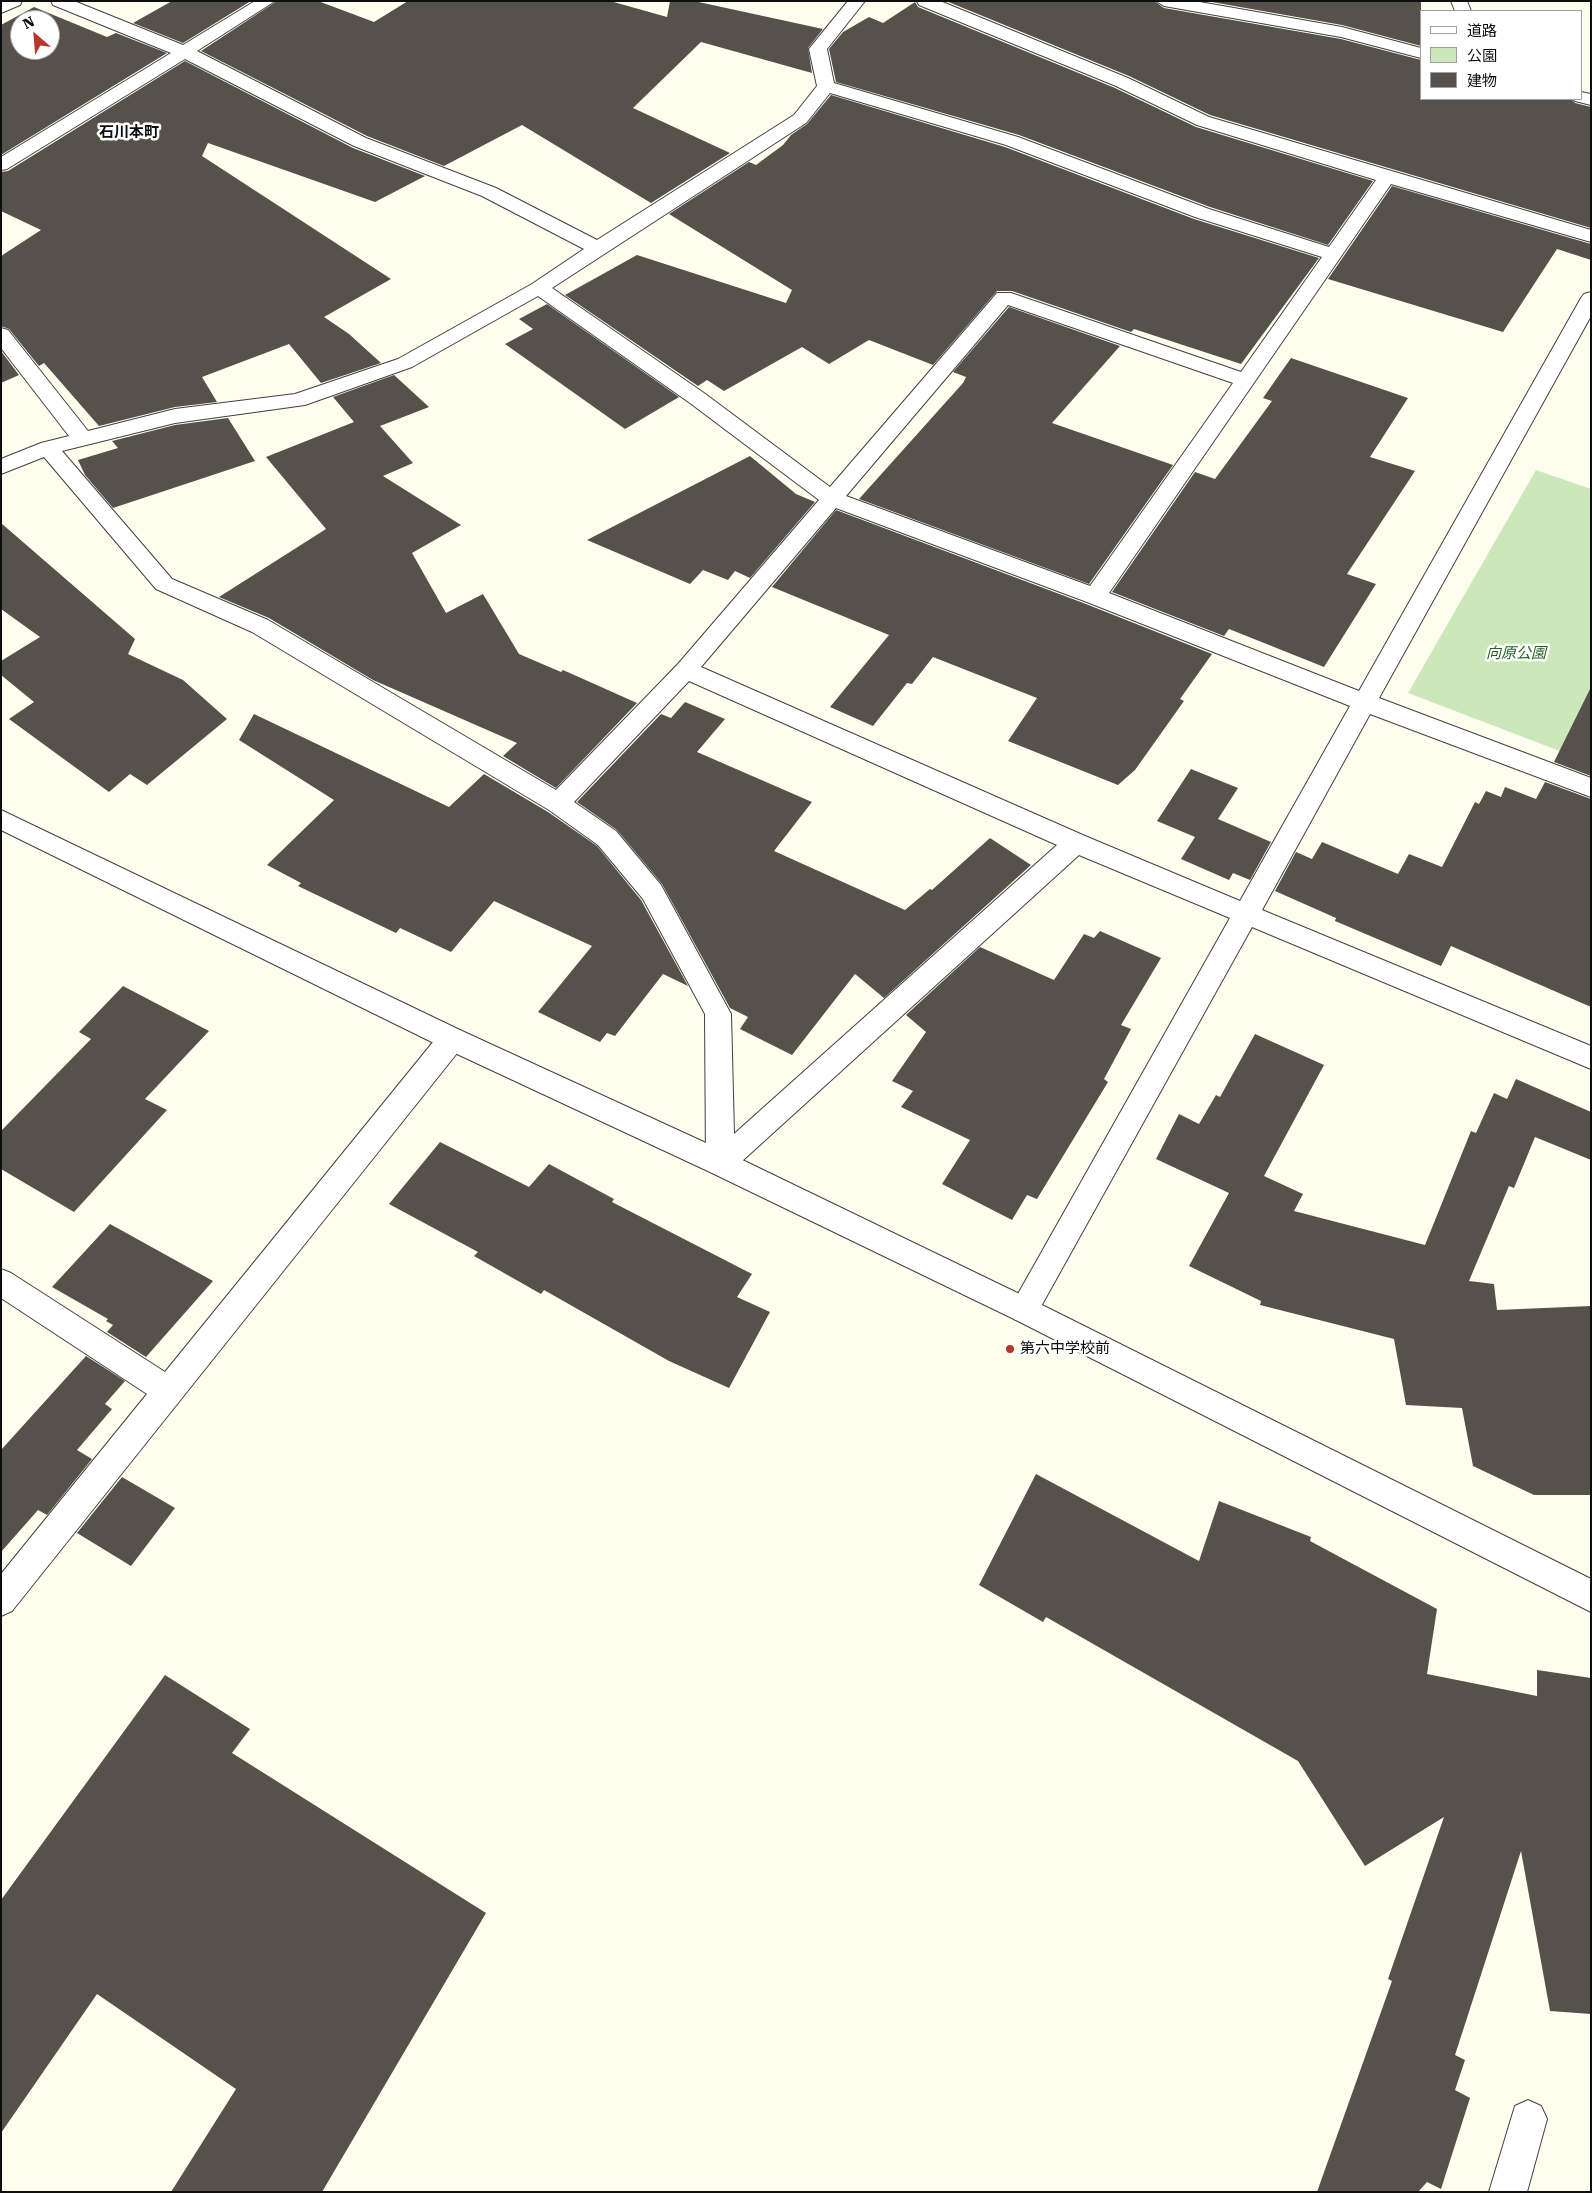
<!DOCTYPE html>
<html>
<head>
<meta charset="utf-8">
<style>
  body { margin:0 }
  #map { position:relative; width:1592px; height:2193px; overflow:hidden; background:#fefeef; font-family:"Roboto Serif","Noto Sans JP",serif }
  canvas { display:block }
  .frame { position:absolute; inset:0; border:2px solid #0e0e0e; pointer-events:none }
  .legend { position:absolute; left:1420px; top:10px; width:162px; height:90px; box-sizing:border-box; background:#fff; border:1px solid #9f9f9f; margin:0; padding:6px 9px; list-style:none; font-size:15px; color:#0e0e0e }
  .legend li { display:flex; align-items:center; gap:10px; height:25px }
  .legend b { width:25px; border:1px solid #9f9f9f }
  .north { position:absolute; left:10px; top:10px; width:50px; height:50px; box-sizing:border-box; background:#fff; border:1px solid #9f9f9f; border-radius:50%; rotate:333deg; font-size:14px; font-weight:700; line-height:20px; text-align:center; color:#0e0e0e }
  .north::after { content:''; display:block; margin:auto; width:18px; height:22px; background:#ba362a; clip-path:polygon(50% 0,100% 100%,50% 72%,0 100%) }
</style>
</head>
<body>
<div id="map">
<canvas width="1592" height="2193"></canvas>
<div class="frame"></div>
<ul class="legend">
<li><b style="height:6px;background:#fff"></b>道路</li>
<li><b style="height:14px;background:#cce8ba"></b>公園</li>
<li><b style="height:14px;background:#56514b"></b>建物</li>
</ul>
<div class="north">N</div>
</div>
<script>
const context = document.querySelector('canvas').getContext('2d');
context.lineJoin = 'round';
function paint(path, color) { context.fillStyle = color; context.fill(path, 'evenodd'); }
function strokePath(path, color, width, dash) { context.strokeStyle = color; context.lineWidth = width; context.lineCap = dash ? 'butt' : 'round'; context.setLineDash(dash || []); context.stroke(path); }
function label(font, color, halo, rows, align = 'center') {
  context.font = font + ' "Roboto Serif","Noto Sans JP",serif'; context.lineWidth = 5; context.setLineDash([]); context.textBaseline = 'middle'; context.strokeStyle = halo; context.fillStyle = color; for (const [text, x, y, turn = 0] of rows) {
    context.save(); context.translate(x, y); context.rotate((+turn || 0) * Math.PI / 180); context.textAlign = isNaN(turn) ? turn : align; if (halo) context.strokeText(text, 0, 0); context.fillText(text, 0, 0); context.restore();
  }
}
paint(new Path2D(`
  M 1536,470 L 1591,489 L 1591,763 L 1408,693 Z`), '#cce8ba');
paint(new Path2D(`
  M 172,1 L 251,1 L 183,43 L 133,23 Z
  M 277,1 L 318,1 L 374,22 L 408,1 L 610,1 L 667,17 L 670,1 L 694,1 L 823,29 L 808,48 L 812,73 L 701,42 L 633,108 L 730,153 L 651,203 L 522,125 L 444,166 L 367,136 L 201,51 Z
  M 946,1 L 1154,1 L 1164,8 L 1341,39 L 1421,60 L 1421,99 L 1571,99 L 1575,103 L 1591,107 L 1591,228 L 1210,115 L 1129,76 Z
  M 1206,1 L 1421,1 L 1421,46 L 1342,25 Z
  M 915,2 L 918,7 L 1115,88 L 1196,127 L 1373,181 L 1328,245 L 1210,207 L 1019,135 L 836,82 L 829,49 L 843,32 L 869,17 L 883,23 Z
  M 34,7 L 107,37 L 116,33 L 167,53 L 1,155 L 1,25 ZM 20,20 L 50,20 L 50,50 L 20,50 Z
  M 185,61 L 353,148 L 425,176 L 375,202 L 208,143 L 202,156 L 391,279 L 324,317 L 349,334 L 381,363 L 321,383 L 289,344 L 202,377 L 217,402 L 175,407 L 99,426 L 44,363 L 39,366 L 9,329 L 1,326 L 1,256 L 41,230 L 1,211 L 1,172 L 8,171 Z
  M 831,95 L 1005,147 L 1194,219 L 1319,258 L 1241,364 L 1134,329 L 1131,332 L 1012,291 L 997,291 L 933,365 L 869,340 L 829,364 L 802,347 L 724,391 L 707,380 L 698,386 L 565,295 L 637,255 L 786,303 L 792,290 L 669,214 L 749,162 L 756,165 L 783,145 L 791,135 L 807,124 Z
  M 1392,186 L 1591,244 L 1591,260 L 1557,249 L 1503,332 L 1328,279 Z
  M 547,304 L 679,397 L 625,429 L 505,344 L 533,329 L 519,319 Z
  M 1009,307 L 1120,346 L 1052,423 L 1173,465 L 1089,584 L 859,499 L 963,383 L 966,377 L 953,372 Z
  M 1,351 L 19,375 L 1,383 Z
  M 1291,358 L 1408,398 L 1370,457 L 1415,471 L 1347,574 L 1376,584 L 1324,667 L 1229,629 L 1224,636 L 1112,592 L 1195,472 L 1215,479 L 1272,401 L 1263,398 Z
  M 394,375 L 429,407 L 380,426 L 413,463 L 383,476 L 461,525 L 412,553 L 446,613 L 483,594 L 519,654 L 561,672 L 563,670 L 637,703 L 556,788 L 503,756 L 517,743 L 373,680 L 269,618 L 219,597 L 326,529 L 266,457 L 354,422 L 333,397 Z
  M 228,418 L 255,461 L 113,508 L 85,475 L 78,460 L 118,448 L 112,441 L 175,425 Z
  M 750,456 L 796,494 L 815,502 L 750,578 L 735,571 L 728,580 L 703,570 L 690,584 L 587,540 Z
  M 836,510 L 1086,604 L 1212,654 L 1180,699 L 1184,701 L 1135,770 L 1118,785 L 1008,741 L 1037,698 L 933,657 L 912,684 L 907,683 L 873,726 L 830,707 L 889,635 L 772,587 Z
  M 1,523 L 135,639 L 128,654 L 183,680 L 227,719 L 147,785 L 130,774 L 109,792 L 9,719 L 34,702 L 1,675 L 1,661 L 40,637 L 1,609 Z
  M 1591,687 L 1591,776 L 1554,762 Z
  M 685,702 L 725,719 L 697,752 L 812,802 L 774,851 L 905,910 L 930,889 L 932,890 L 990,838 L 1031,865 L 884,998 L 855,974 L 792,1055 L 740,1029 L 748,1017 L 730,1008 L 662,884 L 617,830 L 577,802 L 661,714 L 671,718 Z
  M 254,714 L 449,807 L 484,774 L 548,812 L 597,846 L 641,900 L 688,986 L 663,974 L 615,1036 L 607,1033 L 600,1042 L 538,1012 L 592,946 L 494,901 L 451,952 L 400,928 L 396,933 L 298,886 L 301,883 L 267,865 L 334,800 L 239,740 Z
  M 1191,769 L 1238,788 L 1218,819 L 1271,842 L 1250,880 L 1233,873 L 1229,880 L 1181,859 L 1195,837 L 1157,821 Z
  M 1545,782 L 1591,799 L 1591,1007 L 1451,946 L 1441,966 L 1335,921 L 1336,918 L 1275,891 L 1296,852 L 1312,859 L 1322,842 L 1398,874 L 1409,854 L 1442,867 L 1475,802 L 1479,804 L 1486,791 L 1501,797 L 1505,787 L 1536,799 Z
  M 1100,931 L 1161,958 L 1121,1025 L 1131,1029 L 1104,1079 L 1108,1082 L 1037,1199 L 1027,1195 L 1012,1220 L 942,1184 L 970,1140 L 901,1107 L 913,1091 L 892,1081 L 926,1032 L 906,1015 L 980,947 L 1054,980 L 1084,934 L 1094,938 Z
  M 123,986 L 209,1031 L 145,1099 L 167,1110 L 74,1212 L 1,1169 L 1,1131 L 91,1039 L 79,1032 Z
  M 1255,1034 L 1324,1065 L 1264,1176 L 1303,1194 L 1294,1211 L 1425,1245 L 1471,1131 L 1476,1133 L 1494,1093 L 1507,1099 L 1516,1079 L 1591,1112 L 1591,1160 L 1535,1137 L 1514,1188 L 1509,1186 L 1469,1281 L 1494,1284 L 1497,1310 L 1591,1306 L 1591,1495 L 1534,1495 L 1473,1466 L 1462,1408 L 1406,1405 L 1394,1339 L 1260,1305 L 1261,1301 L 1189,1266 L 1229,1193 L 1156,1159 L 1179,1114 L 1199,1124 L 1216,1095 L 1220,1097 Z
  M 440,1142 L 529,1187 L 549,1164 L 614,1199 L 612,1202 L 752,1274 L 737,1297 L 770,1312 L 729,1388 L 669,1361 L 544,1290 L 541,1294 L 474,1256 L 478,1252 L 389,1204 Z
  M 110,1224 L 213,1281 L 146,1357 L 107,1332 L 113,1325 L 106,1321 L 108,1319 L 52,1287 Z
  M 86,1356 L 125,1381 L 105,1404 L 112,1409 L 77,1450 L 92,1459 L 47,1515 L 38,1510 L 1,1552 L 1,1450 Z
  M 1036,1474 L 1199,1561 L 1219,1501 L 1311,1537 L 1310,1541 L 1437,1609 L 1427,1674 L 1537,1696 L 1537,1670 L 1591,1678 L 1591,2014 L 1550,2011 L 1521,1851 L 1455,2055 L 1465,2060 L 1455,2090 L 1470,2098 L 1441,2189 L 1427,2182 L 1418,2192 L 1317,2192 L 1392,1981 L 1388,1979 L 1444,1817 L 1365,1866 L 1298,1761 L 1046,1617 L 1043,1622 L 979,1585 Z
  M 122,1477 L 175,1508 L 131,1566 L 77,1533 Z
  M 165,1675 L 250,1729 L 232,1753 L 486,1913 L 322,2192 L 171,2192 L 236,2089 L 97,1994 L 1,2133 L 1,1900 Z`), '#56514b');
const minor = new Path2D(`
  M 1,1 L 22,1 L 20,5 L 1,13 Z
  M 51,1 L 74,1 L 183,45 L 255,1 L 275,1 L 197,51 L 366,138 L 496,188 L 597,240 L 794,115 L 817,86 L 809,49 L 848,1 L 865,1 L 827,49 L 834,83 L 1018,137 L 1209,209 L 1329,247 L 1376,180 L 1197,125 L 1116,86 L 919,5 L 917,1 L 940,1 L 1128,78 L 1209,117 L 1591,230 L 1591,242 L 1391,184 L 1109,593 L 1359,691 L 1581,298 L 1584,294 L 1591,292 L 1591,316 L 1379,698 L 1591,778 L 1591,797 L 1370,714 L 1262,910 L 1591,1046 L 1591,1069 L 1252,927 L 1034,1319 L 1024,1323 L 1014,1319 L 1009,1310 L 1014,1301 L 1230,918 L 1079,855 L 730,1172 L 720,1175 L 710,1172 L 706,1163 L 705,1014 L 643,899 L 598,845 L 549,810 L 252,632 L 156,589 L 44,457 L 1,474 L 1,459 L 41,443 L 69,436 L 1,348 L 1,328 L 8,330 L 88,431 L 175,409 L 295,394 L 398,359 L 532,284 L 584,249 L 482,196 L 354,146 L 185,59 L 7,169 L 1,170 L 1,157 L 171,53 L 53,5 ZM 830,93 L 1006,145 L 1195,217 L 1322,257 L 1241,372 L 1011,293 L 997,293 L 830,487 L 704,393 L 552,288 L 806,123 ZM 538,296 L 690,403 L 819,500 L 678,664 L 556,790 L 268,620 L 172,579 L 62,451 L 175,423 L 305,405 L 412,367 ZM 1008,305 L 1233,383 L 1090,586 L 846,496 ZM 836,508 L 1087,602 L 1350,706 L 1240,901 L 1085,836 L 701,667 ZM 689,681 L 1057,845 L 734,1134 L 731,1014 L 661,885 L 616,831 L 574,802 Z
  M 1156,1 L 1194,1 L 1342,27 L 1421,48 L 1421,58 L 1341,37 L 1164,6 Z
  M 1451,1 L 1467,1 L 1471,11 L 1455,11 Z
  M 1581,92 L 1591,94 L 1591,105 L 1575,101 L 1573,99 L 1581,99 Z
  M 452,1028 L 462,1031 L 465,1039 L 462,1047 L 12,1611 L 1,1616 L 1,1574 L 147,1394 L 1,1298 L 1,1269 L 11,1273 L 165,1372 L 442,1031 Z
  M 1528,2100 L 1541,2106 L 1547,2119 L 1527,2192 L 1489,2192 L 1515,2106 Z`);
const tertiary = new Path2D(`
  M 1,810 L 462,1031 L 730,1154 L 1034,1301 L 1591,1579 L 1591,1612 L 1014,1319 L 710,1172 L 442,1047 L 1,830 Z`);
strokePath(minor, '#414141', 2);
strokePath(tertiary, '#414141', 2);
paint(minor, '#fff');
paint(tertiary, '#fff');
for (const [x, y, r, color] of [
  [1010,1349,5,"#ba362a"]
]) { const dot = new Path2D(); dot.arc(x, y, r, 0, 2 * Math.PI); context.fillStyle = color; context.fill(dot); strokePath(dot, '#fff', 2); }
label('bold 15px', '#0e0e0e', '#fff', [
  ["石川本町",129,133]
]);
label('italic 15px', '#256420', '#fff', [
  ["向原公園",1516,654]
]);
label('15px', '#0e0e0e', '#fff', [
  ["第六中学校前",1020,1349]
], 'left');
</script>
</body>
</html>
